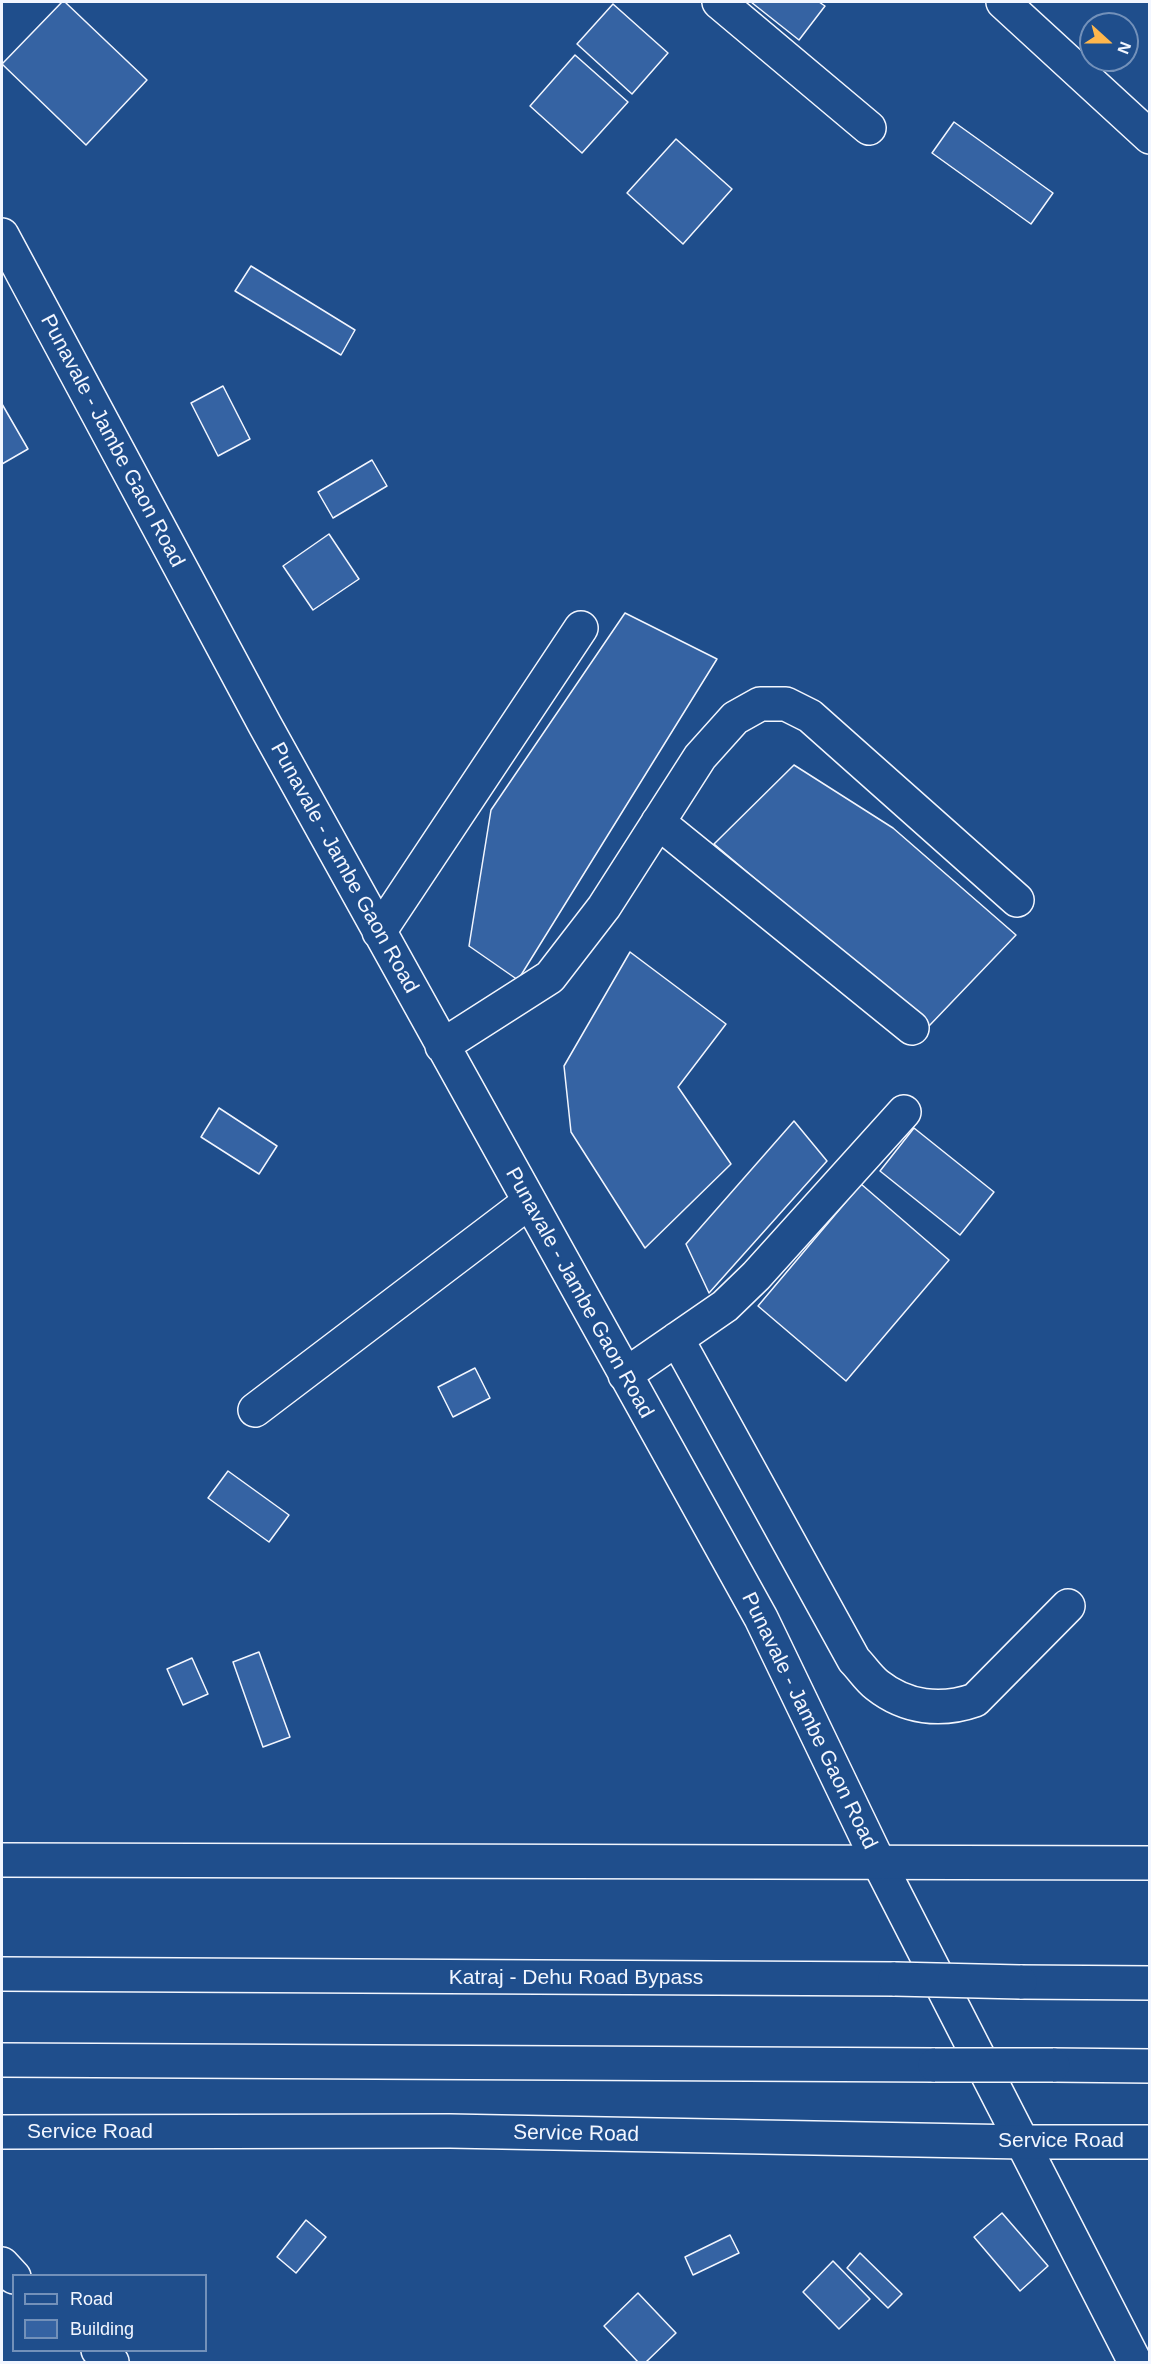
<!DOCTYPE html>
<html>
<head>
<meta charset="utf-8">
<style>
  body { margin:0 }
  #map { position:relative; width:1151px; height:2364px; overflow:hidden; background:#1f4e8c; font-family:Arial,sans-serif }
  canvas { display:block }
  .frame { position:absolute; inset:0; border:3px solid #f2f6ff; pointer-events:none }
  .legend { position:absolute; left:12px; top:2274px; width:195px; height:78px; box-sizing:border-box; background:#1f4e8c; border:2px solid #7391ba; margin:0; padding:8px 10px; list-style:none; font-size:18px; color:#f2f6ff }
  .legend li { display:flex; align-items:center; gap:12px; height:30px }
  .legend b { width:30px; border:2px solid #7391ba }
  .north { position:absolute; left:1079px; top:12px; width:60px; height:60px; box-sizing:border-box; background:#1f4e8c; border:2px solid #7391ba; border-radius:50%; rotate:111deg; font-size:16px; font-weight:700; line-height:24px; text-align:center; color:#f2f6ff }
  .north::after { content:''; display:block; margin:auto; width:21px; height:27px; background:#ffb74d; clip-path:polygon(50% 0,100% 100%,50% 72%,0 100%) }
</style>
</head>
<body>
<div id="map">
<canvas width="1151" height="2364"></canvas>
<div class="frame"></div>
<ul class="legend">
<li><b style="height:8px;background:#1f4e8c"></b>Road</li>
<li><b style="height:16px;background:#3563a3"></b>Building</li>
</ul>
<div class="north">N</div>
</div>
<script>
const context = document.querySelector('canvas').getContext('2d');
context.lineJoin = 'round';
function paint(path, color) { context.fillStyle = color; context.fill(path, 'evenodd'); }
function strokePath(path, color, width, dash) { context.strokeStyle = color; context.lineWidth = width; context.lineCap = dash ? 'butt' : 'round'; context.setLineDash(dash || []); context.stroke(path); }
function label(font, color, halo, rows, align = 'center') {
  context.font = font + ' Arial,sans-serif'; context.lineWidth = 4.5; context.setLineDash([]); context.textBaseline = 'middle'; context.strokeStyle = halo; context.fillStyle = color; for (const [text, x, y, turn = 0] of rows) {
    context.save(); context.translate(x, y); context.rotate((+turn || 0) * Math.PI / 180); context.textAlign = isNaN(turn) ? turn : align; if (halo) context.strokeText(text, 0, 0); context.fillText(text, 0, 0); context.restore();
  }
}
const building = new Path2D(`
  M 62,2 L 65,2 L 147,80 L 86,145 L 2,64 Z
  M 751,2 L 819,2 L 825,6 L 799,40 Z
  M 613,4 L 668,53 L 632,94 L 577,44 Z
  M 575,55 L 628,102 L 582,153 L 530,106 Z
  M 954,122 L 1053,193 L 1031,224 L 932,153 Z
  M 676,139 L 732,189 L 683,244 L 627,193 Z
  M 251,266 L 355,330 L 341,355 L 235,291 Z
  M 223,386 L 250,439 L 218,456 L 191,403 Z
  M 2,404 L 28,449 L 2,464 Z
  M 372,460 L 387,486 L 333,518 L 318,492 Z
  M 329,534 L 359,579 L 313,610 L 283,566 Z
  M 625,613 L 717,659 L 518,980 L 469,946 L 491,810 Z
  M 794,765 L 893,828 L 1016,935 L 929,1026 L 714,844 Z
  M 630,952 L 726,1024 L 678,1087 L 731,1164 L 645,1248 L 571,1132 L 564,1066 Z
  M 219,1108 L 277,1146 L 259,1174 L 201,1137 Z
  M 794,1121 L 827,1161 L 709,1293 L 686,1244 Z
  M 914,1128 L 994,1192 L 960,1235 L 880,1171 Z
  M 861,1184 L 949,1260 L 846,1381 L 758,1306 Z
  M 475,1368 L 490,1398 L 453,1417 L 438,1387 Z
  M 228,1471 L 289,1515 L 269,1542 L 208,1498 Z
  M 259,1652 L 290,1737 L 263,1747 L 233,1662 Z
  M 192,1658 L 208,1694 L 183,1705 L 167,1669 Z
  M 1002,2213 L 1048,2266 L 1020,2291 L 974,2237 Z
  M 306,2220 L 326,2237 L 296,2273 L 277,2257 Z
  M 730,2235 L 739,2253 L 693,2275 L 685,2257 Z
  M 860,2253 L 902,2294 L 888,2308 L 847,2268 Z
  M 833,2261 L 870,2299 L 839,2329 L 803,2292 Z
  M 638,2293 L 676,2333 L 646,2362 L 638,2362 L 604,2326 Z`);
paint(building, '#3563a3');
strokePath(building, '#f2f6ff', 1.5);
const minor = new Path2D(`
  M 719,2 L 869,128
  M 1003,2 L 1150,137
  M 2,235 L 265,725 L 761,1618 L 878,1861 L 1135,2362
  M 658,822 L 912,1028
  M 379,932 L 581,628
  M 442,1046 L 550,977 L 604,907 L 700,757 L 735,718 L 760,704 L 786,704 L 810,716 L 1017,900
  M 677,1339 L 854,1660 C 862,1668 868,1678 877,1685 C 906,1708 941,1712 975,1700 L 1068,1606
  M 625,1375 L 725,1306 L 756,1276 L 904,1112
  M 255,1410 L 529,1202
  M 2,2264 L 14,2277
  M 98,2350 L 112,2362`);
const major = new Path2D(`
  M 2,1860 L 1150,1863
  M 2,2132 L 450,2131 L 1022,2142 L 1150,2142`);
const highway = new Path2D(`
  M 2,1974 L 895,1979
  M 1020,1982 L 1150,1983
  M 2,2060 L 935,2065
  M 1053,2065 L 1150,2066`);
strokePath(minor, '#f2f6ff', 36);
strokePath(major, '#f2f6ff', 36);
strokePath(highway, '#f2f6ff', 36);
strokePath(minor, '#1f4e8c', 33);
strokePath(major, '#1f4e8c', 33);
strokePath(highway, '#1f4e8c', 33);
const highwayBridge = new Path2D(`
  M 895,1979 L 1020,1982
  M 935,2065 L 1053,2065`);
strokePath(highwayBridge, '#f2f6ff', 36, []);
strokePath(highwayBridge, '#1f4e8c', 33);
label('21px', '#f2f6ff', '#1f4e8c', [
  ["Punavale - Jambe Gaon Road",112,441,62],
  ["Punavale - Jambe Gaon Road",344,868,61],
  ["Punavale - Jambe Gaon Road",579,1293,61],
  ["Punavale - Jambe Gaon Road",809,1721,64],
  ["Katraj - Dehu Road Bypass",576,1978],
  ["Service Road",90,2132],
  ["Service Road",576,2134,1],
  ["Service Road",1061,2141]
]);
</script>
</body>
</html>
